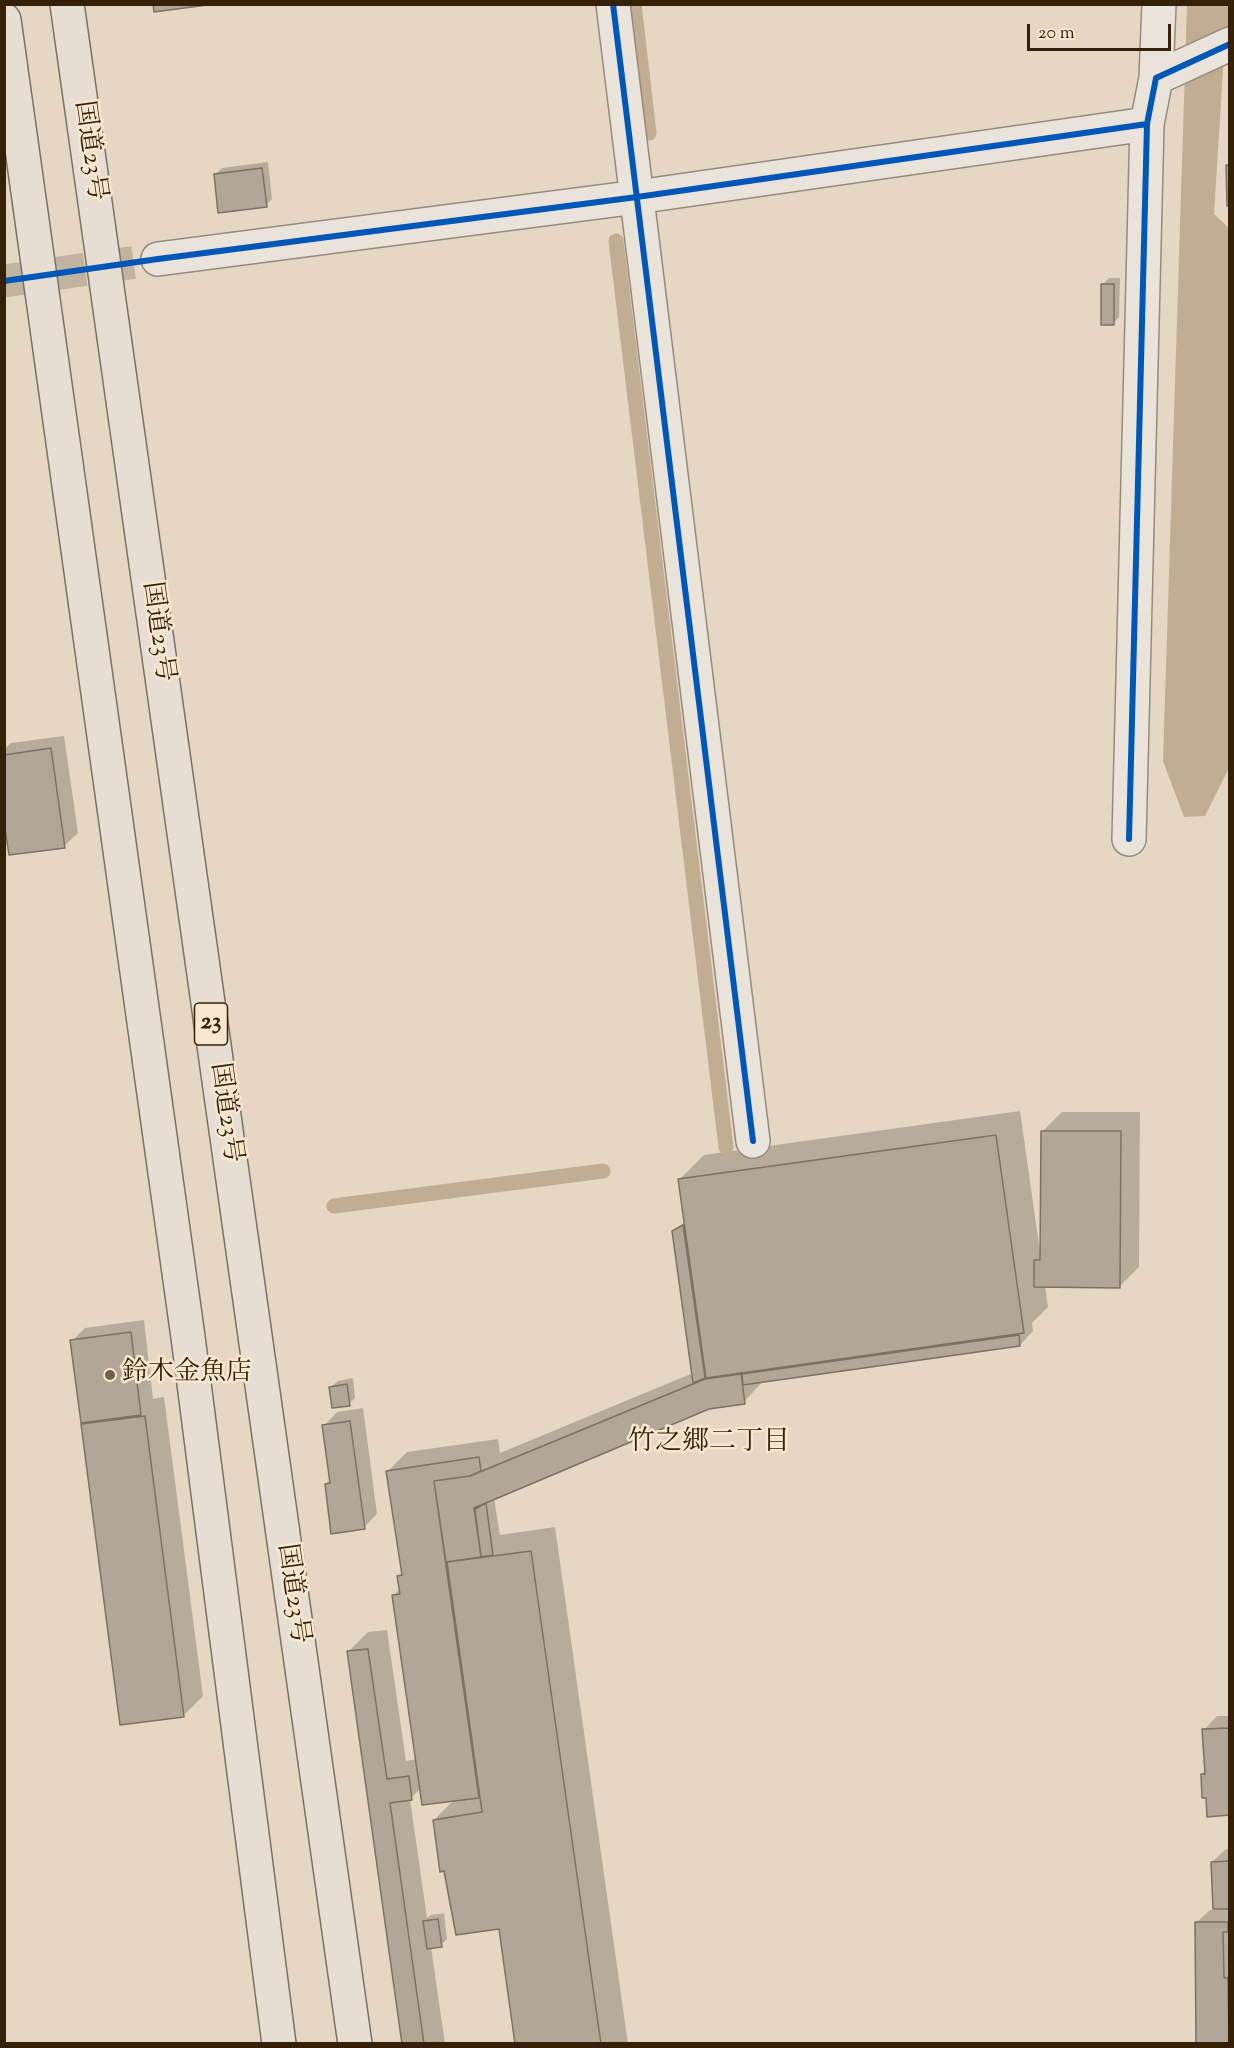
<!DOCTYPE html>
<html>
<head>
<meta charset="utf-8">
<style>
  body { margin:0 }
  #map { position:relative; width:1234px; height:2048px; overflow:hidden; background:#e5d7c4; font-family:"Sorts Mill Goudy",serif }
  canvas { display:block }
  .frame { position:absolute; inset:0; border:6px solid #342107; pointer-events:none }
  .scale { position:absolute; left:1027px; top:24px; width:144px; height:27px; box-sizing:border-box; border:3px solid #342107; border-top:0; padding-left:8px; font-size:18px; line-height:21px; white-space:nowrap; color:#342107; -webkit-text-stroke:4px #f7e7d0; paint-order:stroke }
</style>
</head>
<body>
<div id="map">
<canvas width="1234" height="2048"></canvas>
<div class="frame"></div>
<div class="scale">20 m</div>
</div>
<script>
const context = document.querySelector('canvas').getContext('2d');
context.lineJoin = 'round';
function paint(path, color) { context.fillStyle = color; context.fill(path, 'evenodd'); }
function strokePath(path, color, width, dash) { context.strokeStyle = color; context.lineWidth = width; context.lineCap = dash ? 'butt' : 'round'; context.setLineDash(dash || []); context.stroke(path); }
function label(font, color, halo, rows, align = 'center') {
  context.font = font + ' "Sorts Mill Goudy","Noto Serif JP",serif'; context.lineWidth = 5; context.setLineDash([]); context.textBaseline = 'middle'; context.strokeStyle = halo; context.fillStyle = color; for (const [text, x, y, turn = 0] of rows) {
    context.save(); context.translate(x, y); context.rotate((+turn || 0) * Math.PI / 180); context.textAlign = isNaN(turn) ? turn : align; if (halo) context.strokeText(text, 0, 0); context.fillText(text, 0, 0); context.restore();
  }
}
paint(new Path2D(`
  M 1187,5 L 1229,5 L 1229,38 L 1224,54 L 1214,214 L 1230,229 L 1230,766 L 1205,816 L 1184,817 L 1163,761 Z`), '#c1ad91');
paint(new Path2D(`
  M 268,162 L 272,199 L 266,205 L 215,175 L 222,168 Z
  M 1109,278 L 1120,278 L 1119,317 L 1113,324 L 1103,284 Z
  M 64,736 L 78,833 L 64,846 L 4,811 L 4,749 L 11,743 Z
  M 1020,1111 L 1040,1252 L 1042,1251 L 1043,1131 L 1062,1112 L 1140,1112 L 1139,1267 L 1119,1287 L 1045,1286 L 1048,1307 L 1032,1323 L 1033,1331 L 1020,1345 L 763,1381 L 744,1402 L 709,1407 L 494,1498 L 500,1535 L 555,1527 L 628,2044 L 516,2044 L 500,1927 L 434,1820 L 455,1799 L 421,1788 L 410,1799 L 427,1918 L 431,1915 L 444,1913 L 447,1939 L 441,1945 L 431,1947 L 445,2044 L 404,2044 L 348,1652 L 368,1632 L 387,1630 L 406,1761 L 417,1759 L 394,1595 L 401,1588 L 399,1576 L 403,1572 L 388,1471 L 407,1452 L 498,1439 L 500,1453 L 693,1373 L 674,1231 L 685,1222 L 679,1180 L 704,1155 Z
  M 144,1320 L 153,1399 L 164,1397 L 203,1696 L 184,1715 L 83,1425 L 87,1421 L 72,1341 L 85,1328 Z
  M 353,1378 L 355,1398 L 349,1404 L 331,1387 L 338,1381 Z
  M 363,1408 L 377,1514 L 364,1527 L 326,1484 L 331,1479 L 324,1426 L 337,1412 Z
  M 1217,1716 L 1230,1716 L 1230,1814 L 1208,1797 L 1202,1774 L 1206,1770 L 1204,1730 Z
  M 1226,1849 L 1230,1849 L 1230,2044 L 1197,2044 L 1196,1923 L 1210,1910 L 1215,1910 L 1212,1862 Z`), '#0003');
strokePath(new Path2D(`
  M 634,4 L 649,133
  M 616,241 L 726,1147
  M 334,1206 L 603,1171`), '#c1ad91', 15);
const building = new Path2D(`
  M 153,4 L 215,4 L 154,12 Z
  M 1226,165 L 1230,165 L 1230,206 L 1227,206 Z
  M 262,168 L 267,207 L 218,213 L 214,174 Z
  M 1101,284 L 1114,284 L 1114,325 L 1101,325 Z
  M 51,748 L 65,848 L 9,855 L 4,823 L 4,755 Z
  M 1041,1131 L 1121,1131 L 1120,1288 L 1034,1287 L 1034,1260 L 1040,1260 Z
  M 996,1135 L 1024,1333 L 706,1378 L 678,1179 Z
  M 683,1225 L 705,1378 L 693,1383 L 672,1231 Z
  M 131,1332 L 141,1415 L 81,1423 L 70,1340 Z
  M 1019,1335 L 1020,1346 L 743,1385 L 742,1374 Z
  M 741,1374 L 745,1404 L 709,1409 L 474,1508 L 481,1557 L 446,1562 L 434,1481 L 470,1476 L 705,1379 Z
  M 347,1384 L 350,1406 L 332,1408 L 329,1387 Z
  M 145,1416 L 184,1717 L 120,1725 L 81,1424 Z
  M 350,1421 L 365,1529 L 331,1534 L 325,1484 L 330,1483 L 322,1425 Z
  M 479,1457 L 481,1471 L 470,1476 L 434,1481 L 479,1798 L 422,1805 L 392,1595 L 400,1594 L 397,1576 L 402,1575 L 386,1471 Z
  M 486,1503 L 493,1555 L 481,1557 L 475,1509 Z
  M 531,1551 L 601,2044 L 515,2044 L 499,1929 L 456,1935 L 444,1871 L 440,1872 L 433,1820 L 482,1812 L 447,1562 Z
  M 368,1649 L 387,1779 L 409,1776 L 412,1800 L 390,1803 L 424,2044 L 402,2044 L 347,1651 Z
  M 1230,1728 L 1230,1815 L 1207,1817 L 1206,1798 L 1202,1798 L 1201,1774 L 1205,1774 L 1202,1729 Z
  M 1230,1861 L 1230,1909 L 1213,1909 L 1211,1862 Z
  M 438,1919 L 442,1947 L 427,1949 L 423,1921 Z
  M 1195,1922 L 1228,1922 L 1228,1932 L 1223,1932 L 1224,1978 L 1228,1978 L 1229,2044 L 1196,2044 Z`);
paint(building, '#b1a698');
strokePath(building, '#7b7264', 1.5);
strokePath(new Path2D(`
  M 4,281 L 158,259`), '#c2b39e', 33, [33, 16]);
const minor = new Path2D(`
  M 613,4 L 753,1141
  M 1156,78 L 1159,4
  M 158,259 L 637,197 L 1147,124 L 1156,78 L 1230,44
  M 1129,839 L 1147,124`);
const highway = new Path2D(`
  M 67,4 L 355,2044
  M 4,20 L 188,1337 L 279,2044`);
strokePath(minor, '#958b7d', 36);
strokePath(highway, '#7b7264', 36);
strokePath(minor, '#e9e3d9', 33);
strokePath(highway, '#e6ded2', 33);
strokePath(new Path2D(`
  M 613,4 L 753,1141
  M 4,281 L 158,259 L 637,197 L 1147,124 L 1156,78 L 1230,44
  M 1129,839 L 1147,124`), '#0057b8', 6);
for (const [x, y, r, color] of [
  [110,1375,6,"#726149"]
]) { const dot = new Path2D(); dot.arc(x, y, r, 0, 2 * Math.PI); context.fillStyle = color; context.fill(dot); strokePath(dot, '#f7e7d0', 2); }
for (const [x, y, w] of [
  [211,1024,33]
]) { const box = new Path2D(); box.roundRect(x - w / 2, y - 21, w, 42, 4.5); context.fillStyle = '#f7e7d0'; context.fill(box); strokePath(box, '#342107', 1.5); }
label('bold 24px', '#342107', null, [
  ["23",211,1024]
]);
label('26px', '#342107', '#f7e7d0', [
  ["国道23号",88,151,82],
  ["国道23号",156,632,82],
  ["国道23号",224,1113,82],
  ["国道23号",291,1594,82]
]);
label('26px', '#342107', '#f7e7d0', [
  ["鈴木金魚店",122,1375]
], 'left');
label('27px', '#342107', '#f7e7d0', [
  ["竹之郷二丁目",709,1444]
]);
</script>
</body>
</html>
